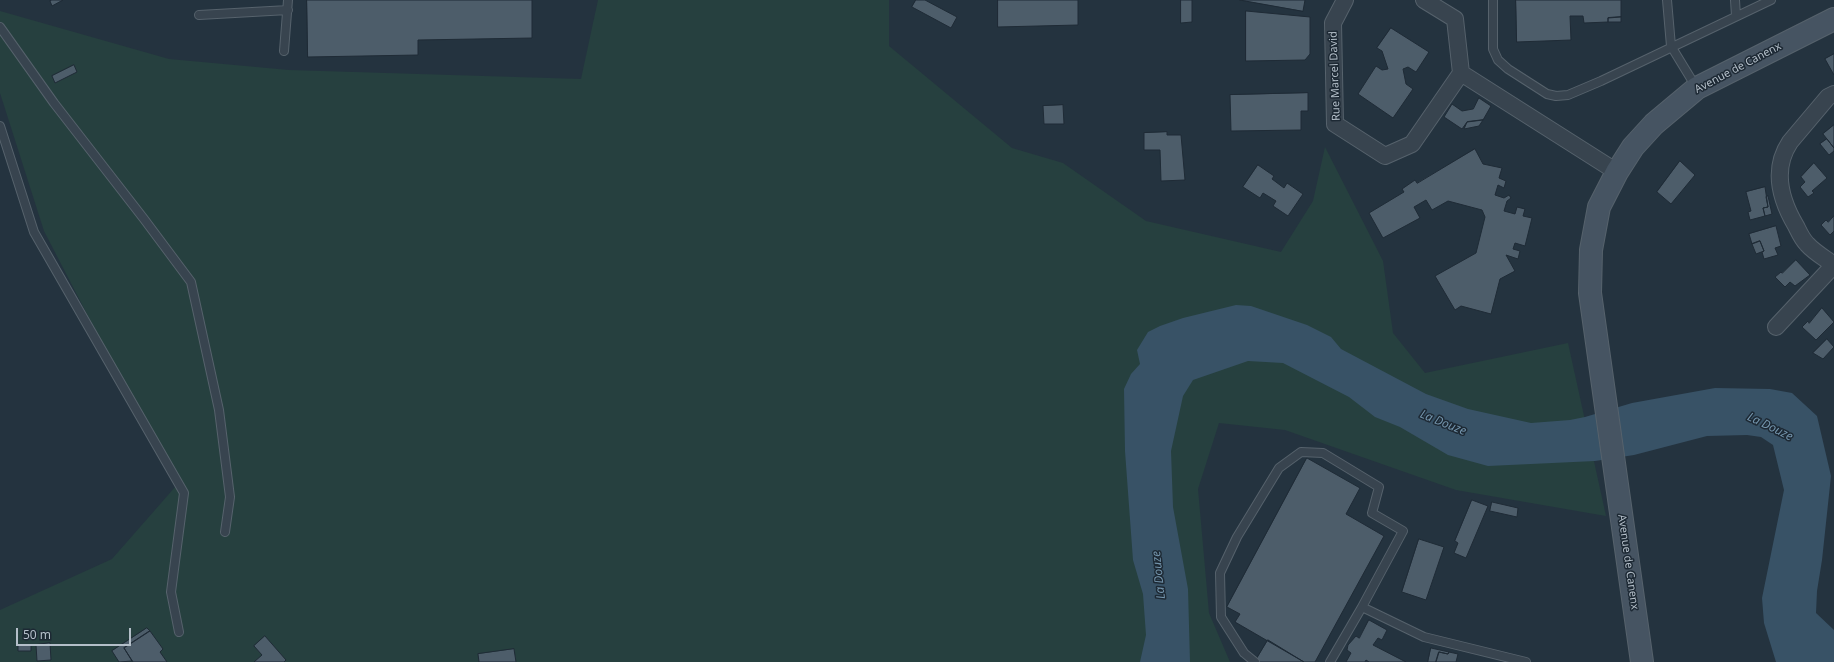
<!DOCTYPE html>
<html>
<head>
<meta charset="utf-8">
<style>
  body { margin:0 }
  #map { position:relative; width:1834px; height:662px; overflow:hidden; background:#24333f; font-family:"Noto Sans",sans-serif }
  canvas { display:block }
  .scale { position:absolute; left:16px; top:628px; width:115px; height:18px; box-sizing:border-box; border:2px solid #b4bfc9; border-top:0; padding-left:5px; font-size:12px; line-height:14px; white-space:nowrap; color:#b4bfc9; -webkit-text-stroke:3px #1d2934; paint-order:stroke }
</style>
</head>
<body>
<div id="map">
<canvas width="1834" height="662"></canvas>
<div class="scale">50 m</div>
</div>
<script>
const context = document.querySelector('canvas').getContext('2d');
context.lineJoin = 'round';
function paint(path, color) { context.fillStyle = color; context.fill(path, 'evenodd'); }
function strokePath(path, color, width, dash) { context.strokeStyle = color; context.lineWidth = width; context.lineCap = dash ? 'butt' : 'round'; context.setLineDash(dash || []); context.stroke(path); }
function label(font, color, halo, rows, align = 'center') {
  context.font = font + ' "Noto Sans",sans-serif'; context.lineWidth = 3; context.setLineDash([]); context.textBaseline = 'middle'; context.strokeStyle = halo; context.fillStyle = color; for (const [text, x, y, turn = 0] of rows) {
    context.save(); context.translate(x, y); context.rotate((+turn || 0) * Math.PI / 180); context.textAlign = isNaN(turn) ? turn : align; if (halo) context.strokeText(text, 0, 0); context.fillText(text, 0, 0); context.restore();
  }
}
paint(new Path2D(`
  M 598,0 L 889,0 L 889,46 L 1012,148 L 1063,163 L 1146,221 L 1281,252 L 1313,201 L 1325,147 L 1383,261 L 1393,333 L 1425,373 L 1568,343 L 1606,516 L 1456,490 L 1285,430 L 1219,423 L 1198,489 L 1209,613 L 1230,662 L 0,662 L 0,610 L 112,559 L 176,486 L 44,231 L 0,93 L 0,11 L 169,59 L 289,70 L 581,79 Z`), '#26403f');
paint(new Path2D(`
  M 1236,305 L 1251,306 L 1307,325 L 1331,337 L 1341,349 L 1426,394 L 1468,409 L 1531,423 L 1570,420 L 1585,417 L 1632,403 L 1715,388 L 1770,389 L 1792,393 L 1817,416 L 1831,476 L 1822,560 L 1817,591 L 1816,613 L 1834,630 L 1834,662 L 1776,662 L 1764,623 L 1762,598 L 1784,490 L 1773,445 L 1761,437 L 1747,435 L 1707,436 L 1634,455 L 1595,461 L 1488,466 L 1448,455 L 1400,427 L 1375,417 L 1349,397 L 1283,363 L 1248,361 L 1193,380 L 1183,396 L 1171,451 L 1173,507 L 1188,589 L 1190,662 L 1140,662 L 1146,635 L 1143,594 L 1133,560 L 1125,451 L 1124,389 L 1131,374 L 1140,364 L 1137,350 L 1148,332 L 1160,326 L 1183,318 Z`), '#385266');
const building = new Path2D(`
  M 52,0 L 63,0 L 52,6 L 50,1 Z
  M 307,0 L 532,0 L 532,38 L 418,40 L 418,55 L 308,57 Z
  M 916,0 L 925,0 L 957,17 L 951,28 L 912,7 Z
  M 998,0 L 1078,0 L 1078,25 L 998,27 Z
  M 1181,0 L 1192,0 L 1192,22 L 1181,23 Z
  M 1240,0 L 1305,0 L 1303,11 Z
  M 1516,0 L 1621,0 L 1621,17 L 1608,18 L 1608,22 L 1584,23 L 1583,16 L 1570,16 L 1571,40 L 1517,42 Z
  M 1246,11 L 1310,17 L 1310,54 L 1305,60 L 1246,61 Z
  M 1621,17 L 1621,22 L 1608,22 L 1608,18 Z
  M 1391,28 L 1429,52 L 1416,72 L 1408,67 L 1403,69 L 1406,84 L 1413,89 L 1393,118 L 1358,94 L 1376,66 L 1382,70 L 1388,69 L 1382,51 L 1377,48 Z
  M 1834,54 L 1834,75 L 1825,59 Z
  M 74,65 L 77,72 L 55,83 L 52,76 Z
  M 1308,93 L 1308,111 L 1301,111 L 1301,130 L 1231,131 L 1230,95 Z
  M 1479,98 L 1491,106 L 1483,120 L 1467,122 L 1462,129 L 1444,117 L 1452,104 L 1462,111 L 1473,109 Z
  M 1063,105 L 1064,124 L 1044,124 L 1043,106 Z
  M 1483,120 L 1479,126 L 1464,129 L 1467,122 Z
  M 1834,125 L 1834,148 L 1823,134 Z
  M 1167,132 L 1167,135 L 1181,135 L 1185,180 L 1161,181 L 1160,150 L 1144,150 L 1144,133 Z
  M 1827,139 L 1834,148 L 1834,151 L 1829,155 L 1820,144 Z
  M 1475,149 L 1483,164 L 1502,168 L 1499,178 L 1506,181 L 1504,188 L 1498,185 L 1495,195 L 1504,198 L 1509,195 L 1511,198 L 1507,201 L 1504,211 L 1515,214 L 1517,207 L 1525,209 L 1523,216 L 1532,218 L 1525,246 L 1515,243 L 1513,249 L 1520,251 L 1518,259 L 1506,255 L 1515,271 L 1500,279 L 1491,314 L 1461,306 L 1455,310 L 1435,276 L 1476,253 L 1485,217 L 1482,210 L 1448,201 L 1432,210 L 1426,200 L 1414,207 L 1420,218 L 1383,238 L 1369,213 L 1404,192 L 1402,189 L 1415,180 L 1417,183 Z
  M 1680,161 L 1695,175 L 1671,204 L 1657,192 Z
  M 1814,163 L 1827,178 L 1812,191 L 1814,193 L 1808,197 L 1800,187 L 1805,182 L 1801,177 Z
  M 1258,165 L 1274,176 L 1272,179 L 1284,188 L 1287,183 L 1303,194 L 1288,216 L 1273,206 L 1276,201 L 1263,193 L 1260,198 L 1243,187 Z
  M 1765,187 L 1768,207 L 1763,208 L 1765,216 L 1750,220 L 1748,212 L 1751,211 L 1746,192 Z
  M 1768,196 L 1772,214 L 1765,216 L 1763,208 L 1768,207 L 1766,197 Z
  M 1834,216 L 1834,231 L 1830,235 L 1821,225 L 1826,220 L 1828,222 Z
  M 1776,226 L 1781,246 L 1775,248 L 1778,255 L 1764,259 L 1762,252 L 1764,251 L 1760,241 L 1752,244 L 1749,234 Z
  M 1760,241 L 1764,251 L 1756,254 L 1752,244 Z
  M 1796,260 L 1810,275 L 1795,286 L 1790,282 L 1785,287 L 1775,277 L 1781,272 L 1782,273 Z
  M 1822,308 L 1834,322 L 1816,340 L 1802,327 L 1808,321 L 1809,323 Z
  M 1827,339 L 1834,347 L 1823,359 L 1813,353 Z
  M 1307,458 L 1360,488 L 1346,514 L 1384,536 L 1315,662 L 1304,662 L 1235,622 L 1240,614 L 1227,607 Z
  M 1472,500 L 1488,506 L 1466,558 L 1454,553 L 1458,543 L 1455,541 Z
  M 1492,502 L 1518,508 L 1517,517 L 1490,511 Z
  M 1419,539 L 1444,547 L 1426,600 L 1402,592 Z
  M 1369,620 L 1387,630 L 1382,640 L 1378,638 L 1373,645 L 1406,662 L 1369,662 L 1366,660 L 1365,662 L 1346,662 L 1351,653 L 1347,650 L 1348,645 L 1356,636 L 1359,638 Z
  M 147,628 L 150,631 L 124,648 L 132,661 L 119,662 L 112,651 Z
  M 150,631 L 163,649 L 160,652 L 167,662 L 133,662 L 124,648 Z
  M 265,636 L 286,660 L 284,662 L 254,662 L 262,655 L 254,646 Z
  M 1268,640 L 1304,662 L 1258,662 L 1256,660 Z
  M 50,643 L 51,660 L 37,661 L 36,645 Z
  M 31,645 L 31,651 L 18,651 L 18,646 Z
  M 1431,648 L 1449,652 L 1448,654 L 1439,652 L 1436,662 L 1428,662 Z
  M 514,649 L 516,662 L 479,662 L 478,654 Z
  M 1439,652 L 1448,654 L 1449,652 L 1458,654 L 1456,662 L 1436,662 Z`);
paint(building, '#4d5d6a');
strokePath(building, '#1f2b36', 1);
const lane = new Path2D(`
  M 1493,0 L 1493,49 L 1498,60 L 1508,69 L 1547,94 L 1556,96 L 1568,95 L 1601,81 L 1771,0
  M 1667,0 L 1671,46 L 1696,87
  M 1735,0 L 1736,16
  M 199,15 L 288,10
  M 0,27 L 54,103 L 144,219 L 191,282 L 219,410 L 230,497 L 225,532
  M 284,51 L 288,0
  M 0,126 L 34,232 L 184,493 L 171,592 L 179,632
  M 1255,662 L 1244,653 L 1221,617 L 1220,573 L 1237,537 L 1279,468 L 1301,452 L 1323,453 L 1379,487 L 1372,513 L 1403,531 L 1362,607
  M 1330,662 L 1362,607 L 1424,637 L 1526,662`);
const street = new Path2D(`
  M 1345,0 L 1333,23 L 1335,124 L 1385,156 L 1412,144 L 1461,73 L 1455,19 L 1424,0
  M 1461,73 L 1617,172
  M 1834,94 L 1828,97 L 1790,142 C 1772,169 1780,199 1796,226 C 1799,232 1802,239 1807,244 C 1814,252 1826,259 1834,265
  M 1776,327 L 1834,265`);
const secondary = new Path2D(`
  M 1642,662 L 1590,293 L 1591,250 L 1599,207 L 1617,172 L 1633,147 L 1654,124 L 1697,88 L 1834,19`);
strokePath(lane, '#56626c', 10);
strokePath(street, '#56626c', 18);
strokePath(secondary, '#56626c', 24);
strokePath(lane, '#38444f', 8);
strokePath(street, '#38444f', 16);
strokePath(secondary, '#465462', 22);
label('11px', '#b4bfc9', '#1d2934', [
  ["Avenue de Canenx",1738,68,-28],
  ["Rue Marcel David",1335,76,-92],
  ["Avenue de Canenx",1628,562,82]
]);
label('italic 12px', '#7495ad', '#1d2934', [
  ["La Douze",1443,423,22],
  ["La Douze",1770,427,26],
  ["La Douze",1159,575,-96]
]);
</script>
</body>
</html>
